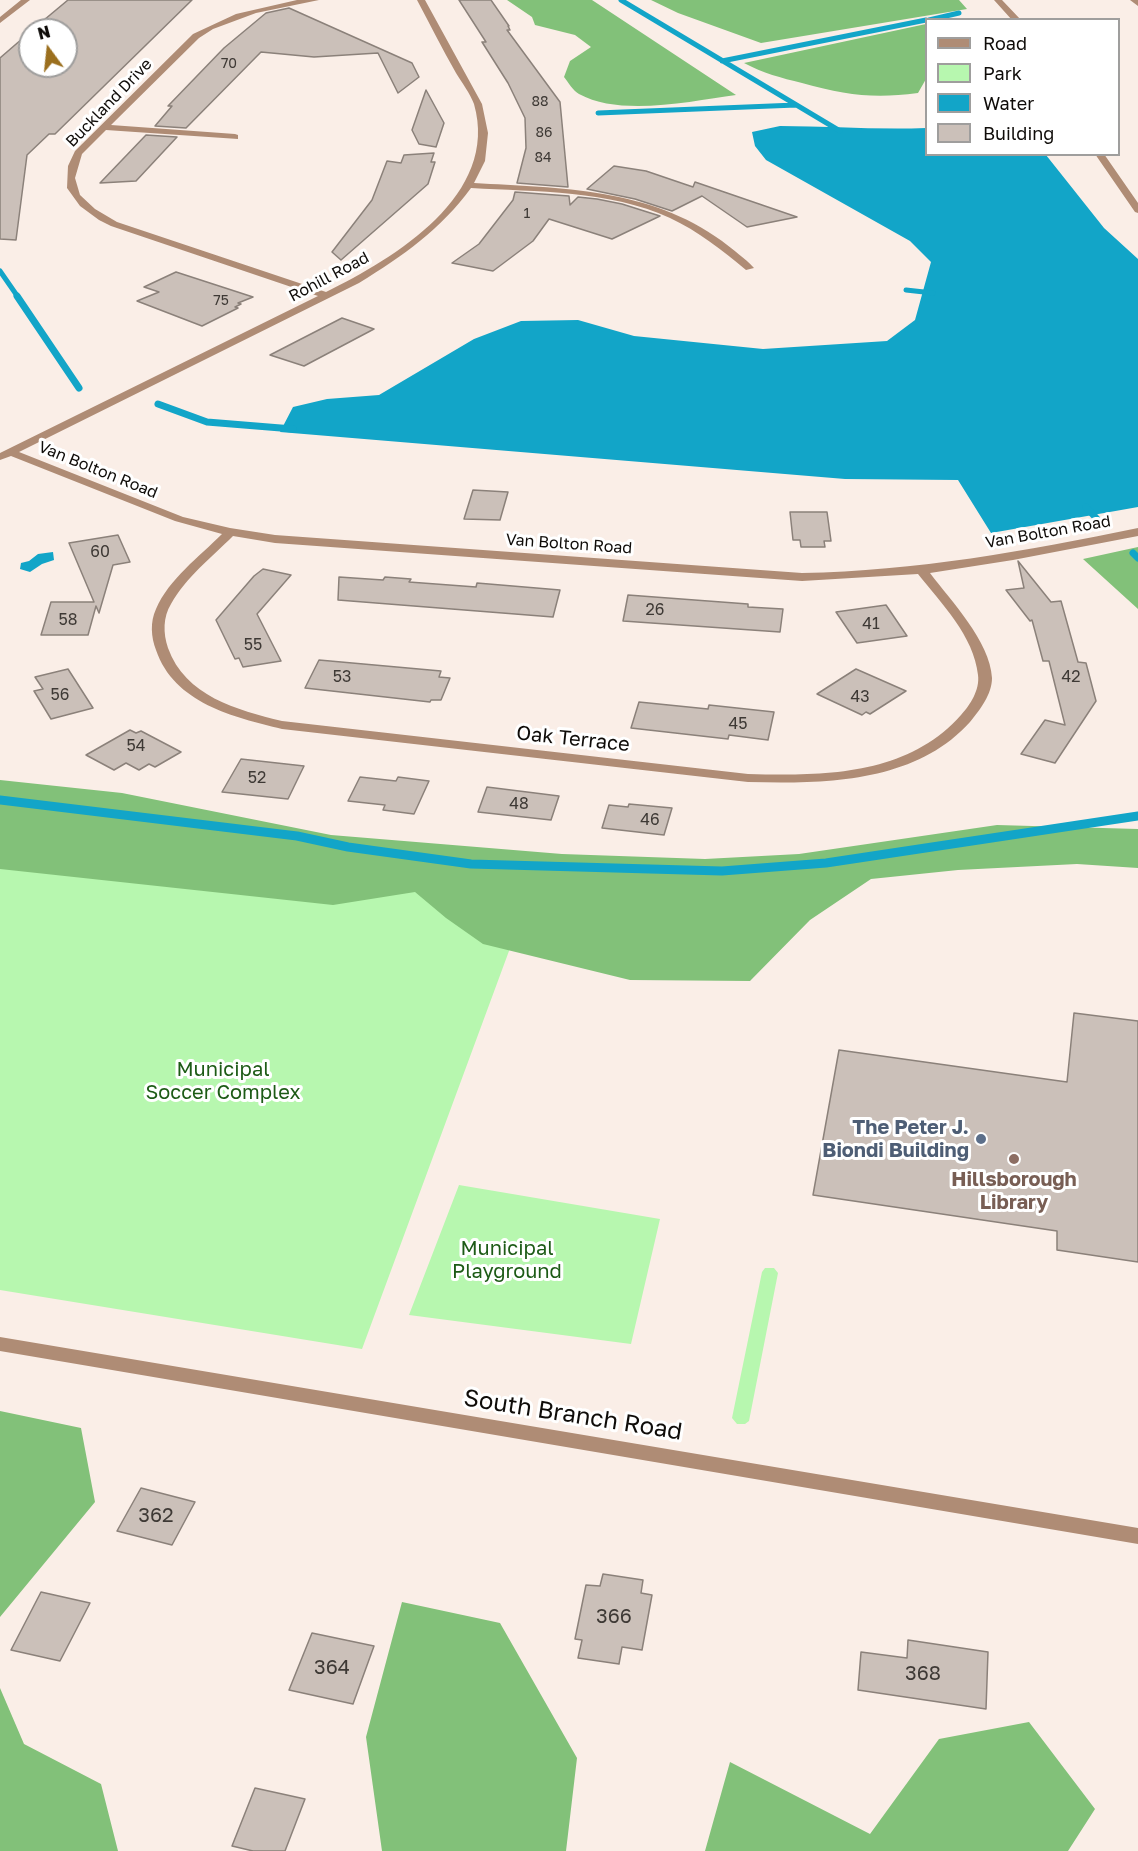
<!DOCTYPE html>
<html>
<head>
<meta charset="utf-8">
<style>
  body { margin:0 }
  #map { position:relative; width:1138px; height:1851px; overflow:hidden; background:#faeee7; font-family:"Golos Text",sans-serif }
  canvas { display:block }
  .legend { position:absolute; left:925px; top:18px; width:195px; height:138px; box-sizing:border-box; background:#fff; border:2px solid #9f9e9d; margin:0; padding:8px 10px; list-style:none; font-size:18px; color:#0f0c09 }
  .legend li { display:flex; align-items:center; gap:12px; height:30px }
  .legend b { width:30px; border:2px solid #9f9e9d }
  .north { position:absolute; left:18px; top:18px; width:60px; height:60px; box-sizing:border-box; background:#fff; border:2px solid #9f9e9d; border-radius:50%; rotate:345deg; font-size:16px; font-weight:700; line-height:24px; text-align:center; color:#0f0c09 }
  .north::after { content:''; display:block; margin:auto; width:21px; height:27px; background:#9b6f1e; clip-path:polygon(50% 0,100% 100%,50% 72%,0 100%) }
</style>
</head>
<body>
<div id="map">
<canvas width="1138" height="1851"></canvas>
<ul class="legend">
<li><b style="height:8px;background:#af8c75"></b>Road</li>
<li><b style="height:16px;background:#b7f7af"></b>Park</li>
<li><b style="height:16px;background:#12a5c8"></b>Water</li>
<li><b style="height:16px;background:#cbc0b9"></b>Building</li>
</ul>
<div class="north">N</div>
</div>
<script>
const context = document.querySelector('canvas').getContext('2d');
context.lineJoin = 'round';
function paint(path, color) { context.fillStyle = color; context.fill(path, 'evenodd'); }
function strokePath(path, color, width, dash) { context.strokeStyle = color; context.lineWidth = width; context.lineCap = dash ? 'butt' : 'round'; context.setLineDash(dash || []); context.stroke(path); }
function label(font, color, halo, rows, align = 'center') {
  context.font = font + ' "Golos Text",sans-serif'; context.lineWidth = 6; context.setLineDash([]); context.textBaseline = 'middle'; context.strokeStyle = halo; context.fillStyle = color; for (const [text, x, y, turn = 0] of rows) {
    context.save(); context.translate(x, y); context.rotate((+turn || 0) * Math.PI / 180); context.textAlign = isNaN(turn) ? turn : align; if (halo) context.strokeText(text, 0, 0); context.fillText(text, 0, 0); context.restore();
  }
}
paint(new Path2D(`
  M 0,835 L 533,886 L 362,1349 L 0,1290 Z
  M 459,1185 L 660,1219 L 631,1344 L 409,1315 Z
  M 765,1268 L 774,1268 L 778,1273 L 749,1421 L 745,1424 L 737,1424 L 732,1418 L 762,1272 Z`), '#b7f7af');
paint(new Path2D(`
  M 507,0 L 592,0 L 736,95 C 691,101 621,117 579,94 C 573,91 568,82 564,77 L 570,61 L 591,47 L 575,35 L 535,25 L 532,17 Z
  M 651,0 L 959,0 L 967,9 L 761,43 L 678,13 Z
  M 926,24 L 925,54 L 926,79 L 918,93 C 873,99 846,95 802,83 C 781,78 763,73 744,63 Z
  M 1138,547 L 1138,609 L 1083,559 Z
  M 0,780 L 122,793 L 331,835 L 562,854 L 705,859 L 799,854 L 997,825 L 1138,829 L 1138,868 L 1077,864 L 958,870 L 871,879 L 810,920 L 750,981 L 630,980 L 483,944 L 446,918 L 415,892 L 333,905 L 0,869 Z
  M 0,1411 L 81,1428 L 95,1502 L 0,1617 Z
  M 402,1602 L 500,1623 L 577,1758 L 566,1851 L 382,1851 L 366,1737 Z
  M 0,1688 L 24,1744 L 101,1784 L 118,1851 L 0,1851 Z
  M 1029,1722 L 1095,1809 L 1068,1851 L 705,1851 L 730,1762 L 870,1834 L 939,1739 Z`), '#82c179');
paint(new Path2D(`
  M 780,126 C 829,126 878,130 926,128 L 926,154 L 1046,155 L 1104,228 L 1138,259 L 1138,507 L 991,533 L 958,480 L 845,479 L 280,432 L 293,407 L 327,399 L 379,395 L 474,339 L 521,321 L 578,320 L 634,336 L 763,349 L 887,341 L 915,320 L 931,262 L 910,241 L 766,160 L 755,146 L 752,132 Z
  M 53,552 L 54,560 L 42,564 L 30,572 L 20,569 L 21,563 L 29,561 L 38,554 Z`), '#12a5c8');
strokePath(new Path2D(`
  M 621,0 L 840,131
  M 929,20 L 959,13
  M 722,61 L 926,20
  M 598,113 L 796,105
  M 0,271 L 18,297
  M 906,290 L 933,293`), '#12a5c8', 5);
strokePath(new Path2D(`
  M 17,296 L 79,388
  M 158,404 L 207,422 L 293,429
  M 1086,507 L 1097,519
  M 1133,553 L 1138,558`), '#12a5c8', 7);
strokePath(new Path2D(`
  M 0,800 L 297,836 L 348,847 L 471,864 L 722,871 L 826,863 L 1138,816`), '#12a5c8', 9);
const building = new Path2D(`
  M 68,0 L 192,0 L 55,134 L 49,134 L 27,155 L 16,240 L 0,239 L 0,58 L 30,32 L 30,66 L 66,66 L 66,30 L 32,30 Z
  M 459,0 L 491,0 L 509,26 L 508,26 L 510,30 L 507,30 L 560,102 L 568,187 L 517,183 L 526,148 L 525,118 L 508,83 L 482,42 L 486,42 Z
  M 289,8 L 412,63 L 419,77 L 398,93 L 378,53 L 314,57 L 261,52 L 186,128 L 155,126 L 172,106 L 168,106 L 224,48 L 266,13 Z
  M 426,90 L 444,123 L 436,147 L 419,144 L 412,130 Z
  M 146,135 L 177,137 L 136,181 L 100,183 Z
  M 434,153 L 431,162 L 435,162 L 428,184 L 341,260 L 332,252 L 372,200 L 387,161 L 401,163 L 404,155 Z
  M 614,166 L 646,171 L 693,187 L 695,182 L 797,217 L 747,227 L 702,196 L 672,211 L 635,199 L 587,189 Z
  M 515,192 L 569,196 L 570,205 L 578,197 L 597,199 L 622,204 L 660,216 L 612,239 L 549,219 L 533,241 L 493,271 L 452,263 L 479,244 L 513,200 Z
  M 176,272 L 253,297 L 238,303 L 241,304 L 235,307 L 238,308 L 202,326 L 137,301 L 159,292 L 144,287 Z
  M 342,318 L 374,329 L 304,366 L 270,355 Z
  M 473,490 L 508,492 L 500,520 L 464,519 Z
  M 790,512 L 827,512 L 831,541 L 824,541 L 825,547 L 801,547 L 800,540 L 793,540 Z
  M 118,535 L 130,562 L 113,565 L 99,613 L 96,606 L 88,635 L 41,635 L 51,602 L 94,602 L 69,543 Z
  M 1018,561 L 1051,602 L 1061,601 L 1078,662 L 1086,663 L 1096,701 L 1055,763 L 1021,754 L 1045,720 L 1065,725 L 1049,661 L 1043,661 L 1032,620 L 1030,621 L 1006,590 L 1024,588 Z
  M 263,569 L 291,575 L 257,614 L 281,661 L 243,667 L 239,658 L 235,659 L 216,620 L 254,576 Z
  M 339,577 L 383,580 L 385,577 L 411,579 L 409,582 L 476,587 L 477,583 L 560,590 L 553,617 L 338,600 Z
  M 628,595 L 748,604 L 748,607 L 783,609 L 780,632 L 623,621 Z
  M 886,605 L 907,636 L 857,643 L 836,612 Z
  M 319,660 L 441,671 L 439,677 L 450,678 L 441,700 L 431,700 L 430,702 L 305,688 Z
  M 68,669 L 93,708 L 51,719 L 34,691 L 43,689 L 35,677 Z
  M 856,669 L 906,691 L 870,714 L 866,712 L 862,715 L 817,694 Z
  M 639,702 L 708,709 L 709,705 L 774,712 L 768,740 L 729,735 L 728,739 L 631,728 Z
  M 130,730 L 136,733 L 141,731 L 181,752 L 155,767 L 149,764 L 139,770 L 126,763 L 114,770 L 86,755 Z
  M 241,759 L 304,766 L 288,799 L 222,792 Z
  M 360,777 L 396,781 L 398,777 L 429,781 L 414,814 L 383,810 L 385,805 L 348,801 Z
  M 487,787 L 559,796 L 551,820 L 478,812 Z
  M 629,804 L 672,808 L 664,835 L 602,828 L 609,805 L 628,807 Z
  M 1074,1013 L 1138,1021 L 1138,1262 L 1057,1250 L 1057,1231 L 813,1195 L 839,1050 L 1067,1082 Z
  M 141,1488 L 195,1502 L 172,1545 L 117,1531 Z
  M 603,1574 L 643,1580 L 641,1593 L 652,1595 L 642,1650 L 622,1647 L 619,1664 L 578,1658 L 582,1640 L 575,1639 L 586,1585 L 600,1586 Z
  M 41,1592 L 90,1603 L 60,1661 L 11,1650 Z
  M 312,1633 L 374,1646 L 353,1704 L 289,1690 Z
  M 908,1640 L 988,1652 L 986,1709 L 858,1690 L 861,1652 L 907,1658 Z
  M 255,1788 L 305,1799 L 285,1851 L 253,1851 L 232,1846 Z`);
paint(building, '#cbc0b9');
strokePath(building, '#8b817a', 1.5);
paint(new Path2D(`
  M 21,0 L 30,0 L 0,23 L 0,17 Z
  M 297,0 L 319,0 L 256,13 L 213,29 L 199,38 L 111,125 L 235,134 L 238,135 L 238,139 L 106,130 L 82,154 L 75,178 L 80,195 L 95,209 L 117,222 L 326,292 C 395,258 500,195 474,104 C 470,93 462,83 456,73 C 442,49 430,24 417,0 L 425,0 L 482,104 L 488,133 L 485,161 L 474,183 C 560,188 650,188 722,241 C 733,250 745,258 754,268 L 746,270 C 722,250 698,231 670,218 C 609,190 537,192 471,188 C 441,229 403,256 359,283 L 19,452 L 183,517 L 230,528 L 275,535 L 802,573 C 916,571 1026,551 1138,528 L 1138,536 L 1013,560 L 930,573 C 951,601 990,641 992,678 C 992,694 980,710 970,722 C 915,783 825,784 748,782 L 282,729 C 233,717 174,703 156,650 C 151,637 150,622 156,609 C 169,579 199,557 222,534 L 175,521 L 11,456 L 0,460 L 0,453 L 318,296 L 111,226 L 99,220 L 80,206 L 67,188 L 68,166 L 75,151 L 193,34 L 236,14 ZM 233,536 L 275,543 L 802,581 L 918,574 C 941,603 974,636 978,675 C 980,690 970,705 961,715 C 907,776 823,776 748,774 L 282,721 C 237,710 185,696 168,648 C 163,633 163,617 171,604 C 186,577 212,557 233,536 Z
  M 994,0 L 1002,0 L 1021,20 L 1012,20 Z
  M 1130,0 L 1138,0 L 1138,6 Z
  M 1095,154 L 1104,154 L 1138,203 L 1138,213 L 1135,212 Z
  M 0,1337 L 1138,1528 L 1138,1544 L 0,1351 Z`), '#af8c75');
for (const [x, y, r, color] of [
  [981,1139,6,"#5c6f8a"],
  [1014,1159,6,"#8d6e63"]
]) { const dot = new Path2D(); dot.arc(x, y, r, 0, 2 * Math.PI); context.fillStyle = color; context.fill(dot); strokePath(dot, '#fff', 2); }
label('14px', '#3e3935', null, [
  ["70",229,64],
  ["88",540,102],
  ["86",544,133],
  ["84",543,158],
  ["1",527,214],
  ["75",221,301]
]);
label('16px', '#0f0c09', '#fff', [
  ["Buckland Drive",109,103,-46],
  ["Rohill Road",329,277,-28],
  ["Van Bolton Road",98,470,22],
  ["Van Bolton Road",1048,532,-10],
  ["Van Bolton Road",569,544,4]
]);
label('16px', '#3e3935', null, [
  ["60",100,552],
  ["26",655,610],
  ["58",68,620],
  ["41",871,624],
  ["55",253,645],
  ["53",342,677],
  ["42",1071,677],
  ["56",60,695],
  ["43",860,697],
  ["45",738,724],
  ["54",136,746],
  ["52",257,778],
  ["48",519,804],
  ["46",650,820]
]);
label('20px', '#0f0c09', '#fff', [
  ["Oak Terrace",573,739,6]
]);
label('20px', '#1d5b16', '#fff', [
  ["Municipal",223,1070],
  ["Soccer Complex",223,1093],
  ["Municipal",507,1249],
  ["Playground",507,1272]
]);
label('bold 20px', '#4e5e75', '#fff', [
  ["The Peter J.",969,1128],
  ["Biondi Building",969,1151]
], 'right');
label('bold 20px', '#785e54', '#fff', [
  ["Hillsborough",1014,1180],
  ["Library",1014,1203]
]);
label('20px', '#3e3935', null, [
  ["362",156,1516],
  ["366",614,1617],
  ["364",332,1668],
  ["368",923,1674]
]);
label('24px', '#0f0c09', '#fff', [
  ["South Branch Road",573,1415,9]
]);
</script>
</body>
</html>
